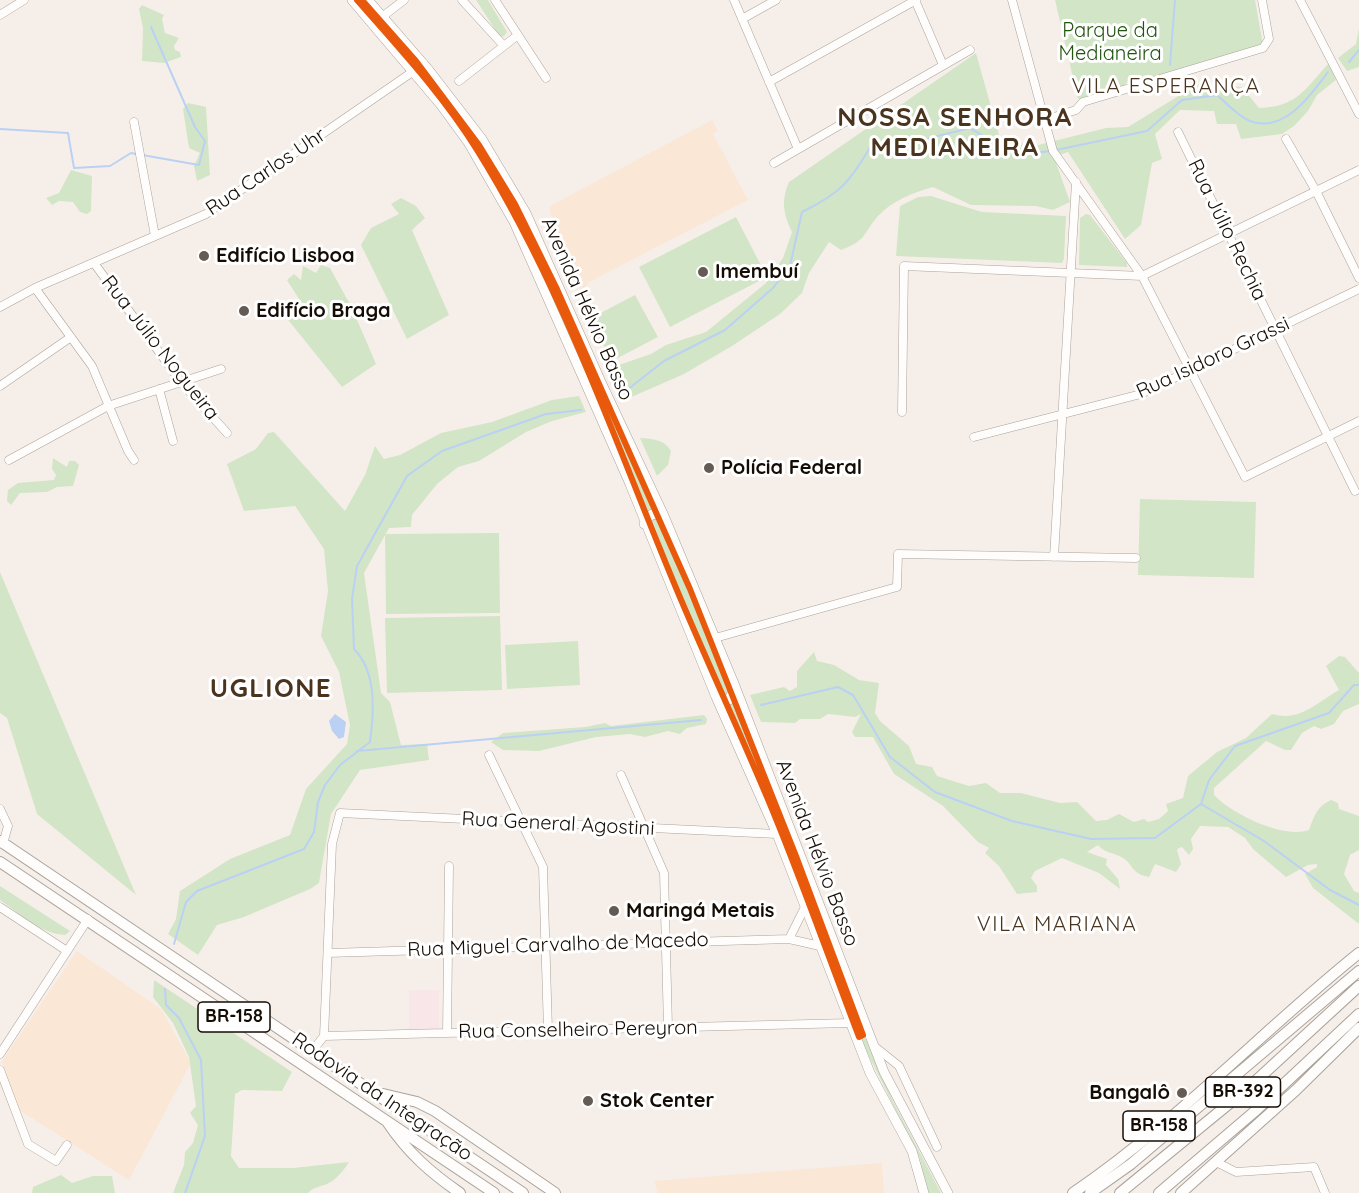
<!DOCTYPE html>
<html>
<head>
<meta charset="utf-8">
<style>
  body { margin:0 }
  canvas { display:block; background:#f6efe9 }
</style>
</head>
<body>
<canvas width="1359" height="1193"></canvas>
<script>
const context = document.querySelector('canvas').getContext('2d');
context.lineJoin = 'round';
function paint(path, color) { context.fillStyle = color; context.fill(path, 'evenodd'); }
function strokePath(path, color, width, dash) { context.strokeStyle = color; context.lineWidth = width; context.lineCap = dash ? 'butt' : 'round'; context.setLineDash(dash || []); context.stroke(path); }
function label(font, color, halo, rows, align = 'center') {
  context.font = font + ' Quicksand,sans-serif'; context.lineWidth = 6; context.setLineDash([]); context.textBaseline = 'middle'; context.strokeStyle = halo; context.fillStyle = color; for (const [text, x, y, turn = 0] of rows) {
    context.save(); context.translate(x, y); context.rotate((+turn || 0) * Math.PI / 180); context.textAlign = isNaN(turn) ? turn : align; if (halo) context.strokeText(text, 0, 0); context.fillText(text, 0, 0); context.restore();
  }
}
paint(new Path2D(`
  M 712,120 L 718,131 L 713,134 L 748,200 L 589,282 L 581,292 L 550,212 L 550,206 Z
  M 77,951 L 161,1009 L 191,1063 L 129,1180 L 16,1108 L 2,1061 Z
  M 882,1163 L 884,1193 L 658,1193 L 654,1181 Z`), '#fae7d6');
paint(new Path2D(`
  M 439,990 L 439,1029 L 409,1029 L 409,990 Z`), '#f8e6e8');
paint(new Path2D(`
  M 358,0 L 361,0 L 413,62 Z
  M 476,0 L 488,0 L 507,32 L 504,36 L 500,37 Z
  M 1055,0 L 1255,0 L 1263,45 L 1136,83 L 1131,79 L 1123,86 L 1078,99 Z
  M 142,5 L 164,15 L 162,19 L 165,33 L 179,38 L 174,46 L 175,50 L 180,52 L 181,57 L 164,63 L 142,61 L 143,28 L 139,9 Z
  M 1359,28 L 1359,67 L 1347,71 L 1338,58 L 1356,44 Z
  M 976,53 L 1000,139 L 1034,146 L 1106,128 L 1128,127 L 1198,84 L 1242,87 L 1259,108 C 1297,107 1305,89 1329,63 L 1336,80 L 1317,95 L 1308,111 L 1294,126 L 1282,134 L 1241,139 L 1236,124 L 1217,124 L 1214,111 L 1180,110 L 1155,134 L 1162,159 L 1152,163 L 1141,225 L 1125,239 L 1068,152 L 1054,157 L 1070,202 L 1053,210 L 1036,206 L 971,205 L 933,187 C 913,193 893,200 878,216 C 862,235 867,240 841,250 L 829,242 L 809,273 L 802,293 L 780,314 L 732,346 L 684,374 L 629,398 L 616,374 L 619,365 L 651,354 L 666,345 L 706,332 L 766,283 L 783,258 L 792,232 C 783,213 781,201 789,182 Z
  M 439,91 C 538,214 587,368 652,509 L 648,512 L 553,288 L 512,206 Z
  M 188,103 L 206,107 L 210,175 L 197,181 L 194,166 L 200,153 L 189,148 L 183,109 Z
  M 71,170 L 92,176 L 91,211 L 87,214 L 80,212 L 73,202 L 59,201 L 52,205 L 46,198 L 59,193 Z
  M 931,196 L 982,212 L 1066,216 L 1064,259 L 1062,263 L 896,256 L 900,206 L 918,197 Z
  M 401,198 L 416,206 L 425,218 L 412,230 L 449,315 L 407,339 L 361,245 L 371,228 L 399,214 L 391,204 Z
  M 1086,214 L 1090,215 L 1127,263 L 1127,267 L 1079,265 L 1080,218 Z
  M 736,217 L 767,277 L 670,327 L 639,267 Z
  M 321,265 L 330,268 L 352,308 L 376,364 L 342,387 L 285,316 L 299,299 L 287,280 L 294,274 L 301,280 L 303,266 L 316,273 Z
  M 635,295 L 658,337 L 612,361 L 589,319 Z
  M 579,396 L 586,412 L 552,421 L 526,432 L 479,461 L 458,467 L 437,484 L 412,515 L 411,527 L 389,528 L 364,573 L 381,693 L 390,702 L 401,745 L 427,744 L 429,760 L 360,770 L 331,814 L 319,883 L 310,889 L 244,917 L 217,925 L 198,955 L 168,934 L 176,919 L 180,891 L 230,859 L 290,835 L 306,789 L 347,744 L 350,725 L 339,672 L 321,636 L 328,591 L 324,549 L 295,506 L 244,511 L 227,464 L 256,449 L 268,433 L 274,432 L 345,511 L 365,475 L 375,446 L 384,459 L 400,455 L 441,433 L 492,422 L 552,400 Z
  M 640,438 C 652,439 664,439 671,451 L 668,465 L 657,476 Z
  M 53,458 L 67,467 L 69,461 L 75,461 L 79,465 L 73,486 L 57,487 L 47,492 L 20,493 L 11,505 L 7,501 L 8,490 L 18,483 L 54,480 L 56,475 L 52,469 Z
  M 1140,499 L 1256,502 L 1254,578 L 1138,575 Z
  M 656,518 L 689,590 L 729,695 L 724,695 L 679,593 L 652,519 Z
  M 499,533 L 500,613 L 386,614 L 385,534 Z
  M 0,572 L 136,895 L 37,814 L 7,718 L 0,713 Z
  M 500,616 L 502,690 L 387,693 L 385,618 Z
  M 578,641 L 580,685 L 507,689 L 505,645 Z
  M 814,652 L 817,661 L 834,665 L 859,680 L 879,683 L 875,713 L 880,721 L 909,746 L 916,764 L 932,767 L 937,776 L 969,786 L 986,783 L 1000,793 L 1021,793 L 1060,803 L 1077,802 L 1096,821 L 1107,820 L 1119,814 L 1134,822 L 1144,819 L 1148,822 L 1159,819 L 1168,811 L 1166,804 L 1183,798 L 1188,776 L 1217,752 L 1246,738 L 1272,714 C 1300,722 1316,703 1339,690 L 1326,666 L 1339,656 L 1345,657 L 1359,673 L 1359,704 L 1343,711 L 1334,724 L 1321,729 L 1314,726 L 1302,733 L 1291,750 L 1285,750 L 1266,741 L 1214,788 L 1214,795 C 1232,814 1283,839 1309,830 C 1314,816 1317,806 1331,800 L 1338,803 L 1339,809 L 1359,816 L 1359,850 L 1350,855 L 1344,874 L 1354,891 L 1359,893 L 1359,924 L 1313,888 L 1305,874 L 1317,867 L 1317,864 L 1308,865 L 1286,877 L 1253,849 L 1245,838 L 1228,827 L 1200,826 L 1191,839 L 1193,849 L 1189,855 L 1182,847 L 1179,848 L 1177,850 L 1181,864 L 1176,872 L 1155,864 L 1149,877 C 1131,874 1133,864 1123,858 C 1113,852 1106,854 1098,845 L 1087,852 L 1107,859 L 1106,865 L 1118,879 L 1120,889 L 1099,873 L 1062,858 L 1035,871 L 1031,878 L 1037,886 L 1037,892 L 1017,894 L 999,866 L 985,853 L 989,848 L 978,842 L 943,806 L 894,774 L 873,737 L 855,737 L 852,732 L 861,714 L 855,717 L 828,714 L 820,719 L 800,719 L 795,723 L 761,722 L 750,695 L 784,687 L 790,691 L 797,687 L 797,671 Z
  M 733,702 L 811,900 L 827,949 L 793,857 L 728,704 Z
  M 704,715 L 707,719 L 706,724 L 687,728 L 680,734 L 668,731 L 645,737 L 630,734 L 596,737 L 539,751 L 503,750 L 491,742 L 503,733 L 585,727 L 605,723 L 611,726 Z
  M 0,886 L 70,931 L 65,935 C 41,934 20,914 0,900 Z
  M 154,980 L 292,1072 L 282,1091 L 242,1090 L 235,1094 L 231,1156 L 239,1168 L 293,1168 L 349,1162 C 344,1170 336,1180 327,1184 C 319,1187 314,1187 308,1193 L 173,1193 L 184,1165 L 185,1152 L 193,1143 L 198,1125 L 190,1113 L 196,1106 L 189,1057 L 173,1023 L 153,997 Z
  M 865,1038 L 894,1103 L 941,1193 L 927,1193 L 920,1159 L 861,1040 Z
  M 61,1175 L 72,1183 L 93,1176 L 112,1176 L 115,1193 L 32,1193 L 33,1187 Z`), '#d3e5c7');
paint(new Path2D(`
  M 335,714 L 346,722 L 344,737 L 339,739 L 332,731 L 329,721 Z`), '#bbd1f4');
strokePath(new Path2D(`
  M 1349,62 L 1359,50
  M 1170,65 L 1175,0
  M 0,129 L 68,133 L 74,168 L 110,166 L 131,153 L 199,165 L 205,141 L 195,127 L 151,27
  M 1056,150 L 1147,131 L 1182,100 L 1217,95 C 1226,103 1239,117 1250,121 C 1284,134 1311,95 1328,72
  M 627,390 L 664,361 L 725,330 L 773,288 L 790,266 L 802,212 C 841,193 850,182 872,144 L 905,144 L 970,128 C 997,145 1016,157 1050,151
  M 761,705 L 838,687 L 853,695 L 890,757 L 935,792 L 1012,821 L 1091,839 L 1155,838 L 1201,804 L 1209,780 L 1235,746 L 1329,713 L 1354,685 L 1359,685
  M 357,751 L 701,720
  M 1201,804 L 1264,841 L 1330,890 L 1359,905
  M 174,944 L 186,902 L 197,891 L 304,849 L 314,832 L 318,802 L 325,785 L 340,765 L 370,742 C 374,712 377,672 354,649 L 352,599 L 357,566 L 407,476 L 442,451 L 546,414 L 581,410
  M 165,989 L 166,1005 L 179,1018 L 201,1060 L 205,1136 L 185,1193`), '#bbd1f4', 2);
const minor = new Path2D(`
  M 462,0 L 504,46
  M 495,0 L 546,78
  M 734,0 L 798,149
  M 915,0 L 943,65
  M 1012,0 L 1053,151 L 1142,276 L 1245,477 L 1359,421
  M 1300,0 L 1359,114
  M 0,15 L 24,0
  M 382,17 L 404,0
  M 742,19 L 776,0
  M 459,81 L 518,35
  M 769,82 L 916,0
  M 1045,120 L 1076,110 L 1083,102 L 1263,48 L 1269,39 L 1262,0
  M 134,122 L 155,236
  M 1178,132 L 1355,491
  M 1286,139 L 1316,191 L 1359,278
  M 774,163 L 970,50
  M 94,263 L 181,382 L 227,433
  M 35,288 L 92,366 L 128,451 L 134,460
  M 0,307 L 35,288 L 206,214 L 424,64
  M 0,386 L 71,337
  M 159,389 L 173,441
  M 902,412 L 904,266 L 1142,276 L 1359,170
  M 974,437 L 1141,394 L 1359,289
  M 9,460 L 108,406 L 221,369
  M 1054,557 L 1076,182
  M 715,638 L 897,587 L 898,554 L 1136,558
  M 489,755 L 543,867 L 548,1030
  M 621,775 L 664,873 L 668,1027
  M 0,809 L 8,826 L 3,844
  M 0,907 L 67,951
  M 789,939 L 805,907
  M 328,953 L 789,939 L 820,946
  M 447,1033 L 449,866
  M 324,1036 L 332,844 L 340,813 L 777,834
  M 324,1036 L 850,1023
  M 874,1046 L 899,1066 L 937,1147
  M 313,1050 L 324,1036
  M 0,1054 L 88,919
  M 0,1070 L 28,1144 L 56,1161 L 67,1145
  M 1216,1162 L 1236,1172 L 1314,1167 L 1325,1193`);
const major = new Path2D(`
  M 352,0 L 441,105 L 468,142 L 514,222 L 630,484 L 716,697 L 777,834 L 870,1073 L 912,1151 L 924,1193
  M 368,0 L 428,69 L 482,139 L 526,213 L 601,382 L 664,516 L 735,686 L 884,1072 L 948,1193
  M 644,524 L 652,514 L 664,516
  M 716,697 L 729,700 L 735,686`);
const highway = new Path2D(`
  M 0,841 L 523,1193
  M 0,862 L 494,1193
  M 383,1094 L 417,1102 L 435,1111 L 555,1193
  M 388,1123 C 408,1153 431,1173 460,1193
  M 1073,1193 C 1176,1123 1262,1031 1359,953
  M 1090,1193 L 1131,1164 L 1359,971
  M 1120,1193 L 1247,1089 L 1359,986
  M 1159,1193 L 1254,1112 L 1359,1014
  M 1181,1193 L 1296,1090 L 1359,1028`);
strokePath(minor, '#aaa39b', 9);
strokePath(major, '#aaa39b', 10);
strokePath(highway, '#aaa39b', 12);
strokePath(minor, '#fefdfc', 8);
strokePath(major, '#fefdfc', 9);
strokePath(highway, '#fefdfc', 10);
strokePath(new Path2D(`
  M 357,0 C 399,48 443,95 477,150 C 564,289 616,445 679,595 C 709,666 742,737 772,809 C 803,884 830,961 859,1037 L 863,1035 L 796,856 L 690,589 L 556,287 L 515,204 L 479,145 L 416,61 L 362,0`), '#e8590c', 6);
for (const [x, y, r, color] of [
  [204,256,6,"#645b54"],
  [703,272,6,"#645b54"],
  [244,311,6,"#645b54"],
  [709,468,6,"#645b54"],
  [614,911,6,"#645b54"],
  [1182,1093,6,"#645b54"],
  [588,1101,6,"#645b54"]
]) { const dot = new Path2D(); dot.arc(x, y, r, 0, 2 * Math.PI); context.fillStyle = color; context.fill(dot); strokePath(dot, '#fff', 2); }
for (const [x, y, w] of [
  [234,1017,72],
  [1243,1092,75],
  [1159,1126,72]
]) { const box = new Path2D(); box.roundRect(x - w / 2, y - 15, w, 30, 4.5); context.fillStyle = '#fff'; context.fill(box); strokePath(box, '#150c04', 1.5); }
label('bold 18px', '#150c04', null, [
  ["BR-158",234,1017],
  ["BR-392",1243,1092],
  ["BR-158",1159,1126]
]);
label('20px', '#21550f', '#fff', [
  ["Parque da",1110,31],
  ["Medianeira",1110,54]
]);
label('20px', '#150c04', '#fff', [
  ["Rua Carlos Uhr",266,172,-34],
  ["Rua Júlio Rechia",1227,230,64],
  ["Avenida Hélvio Basso",587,309,66],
  ["Rua Júlio Nogueira",160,348,52],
  ["Rua Isidoro Grassi",1213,358,-25],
  ["Rua General Agostini",558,824,3],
  ["Avenida Hélvio Basso",817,853,69],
  ["Rua Miguel Carvalho de Macedo",558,945,-2],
  ["Rua Conselheiro Pereyron",578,1030,-1],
  ["Rodovia da Integração",382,1097,34]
]);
label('bold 20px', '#150c04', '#fff', [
  ["Edifício Lisboa",216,256],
  ["Imembuí",715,272],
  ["Edifício Braga",256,311],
  ["Polícia Federal",721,468],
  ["Maringá Metais",626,911],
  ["Bangalô",1170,1093,"right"],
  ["Stok Center",600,1101]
], 'left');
context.letterSpacing = '1.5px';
label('21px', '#4b341e', '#fff', [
  ["VILA ESPERANÇA",1166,87],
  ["VILA MARIANA",1057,925]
]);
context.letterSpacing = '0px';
context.letterSpacing = '1.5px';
label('bold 26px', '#4b341e', '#fff', [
  ["NOSSA SENHORA",955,118],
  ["MEDIANEIRA",955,148],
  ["UGLIONE",271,689]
]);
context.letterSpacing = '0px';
</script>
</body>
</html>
